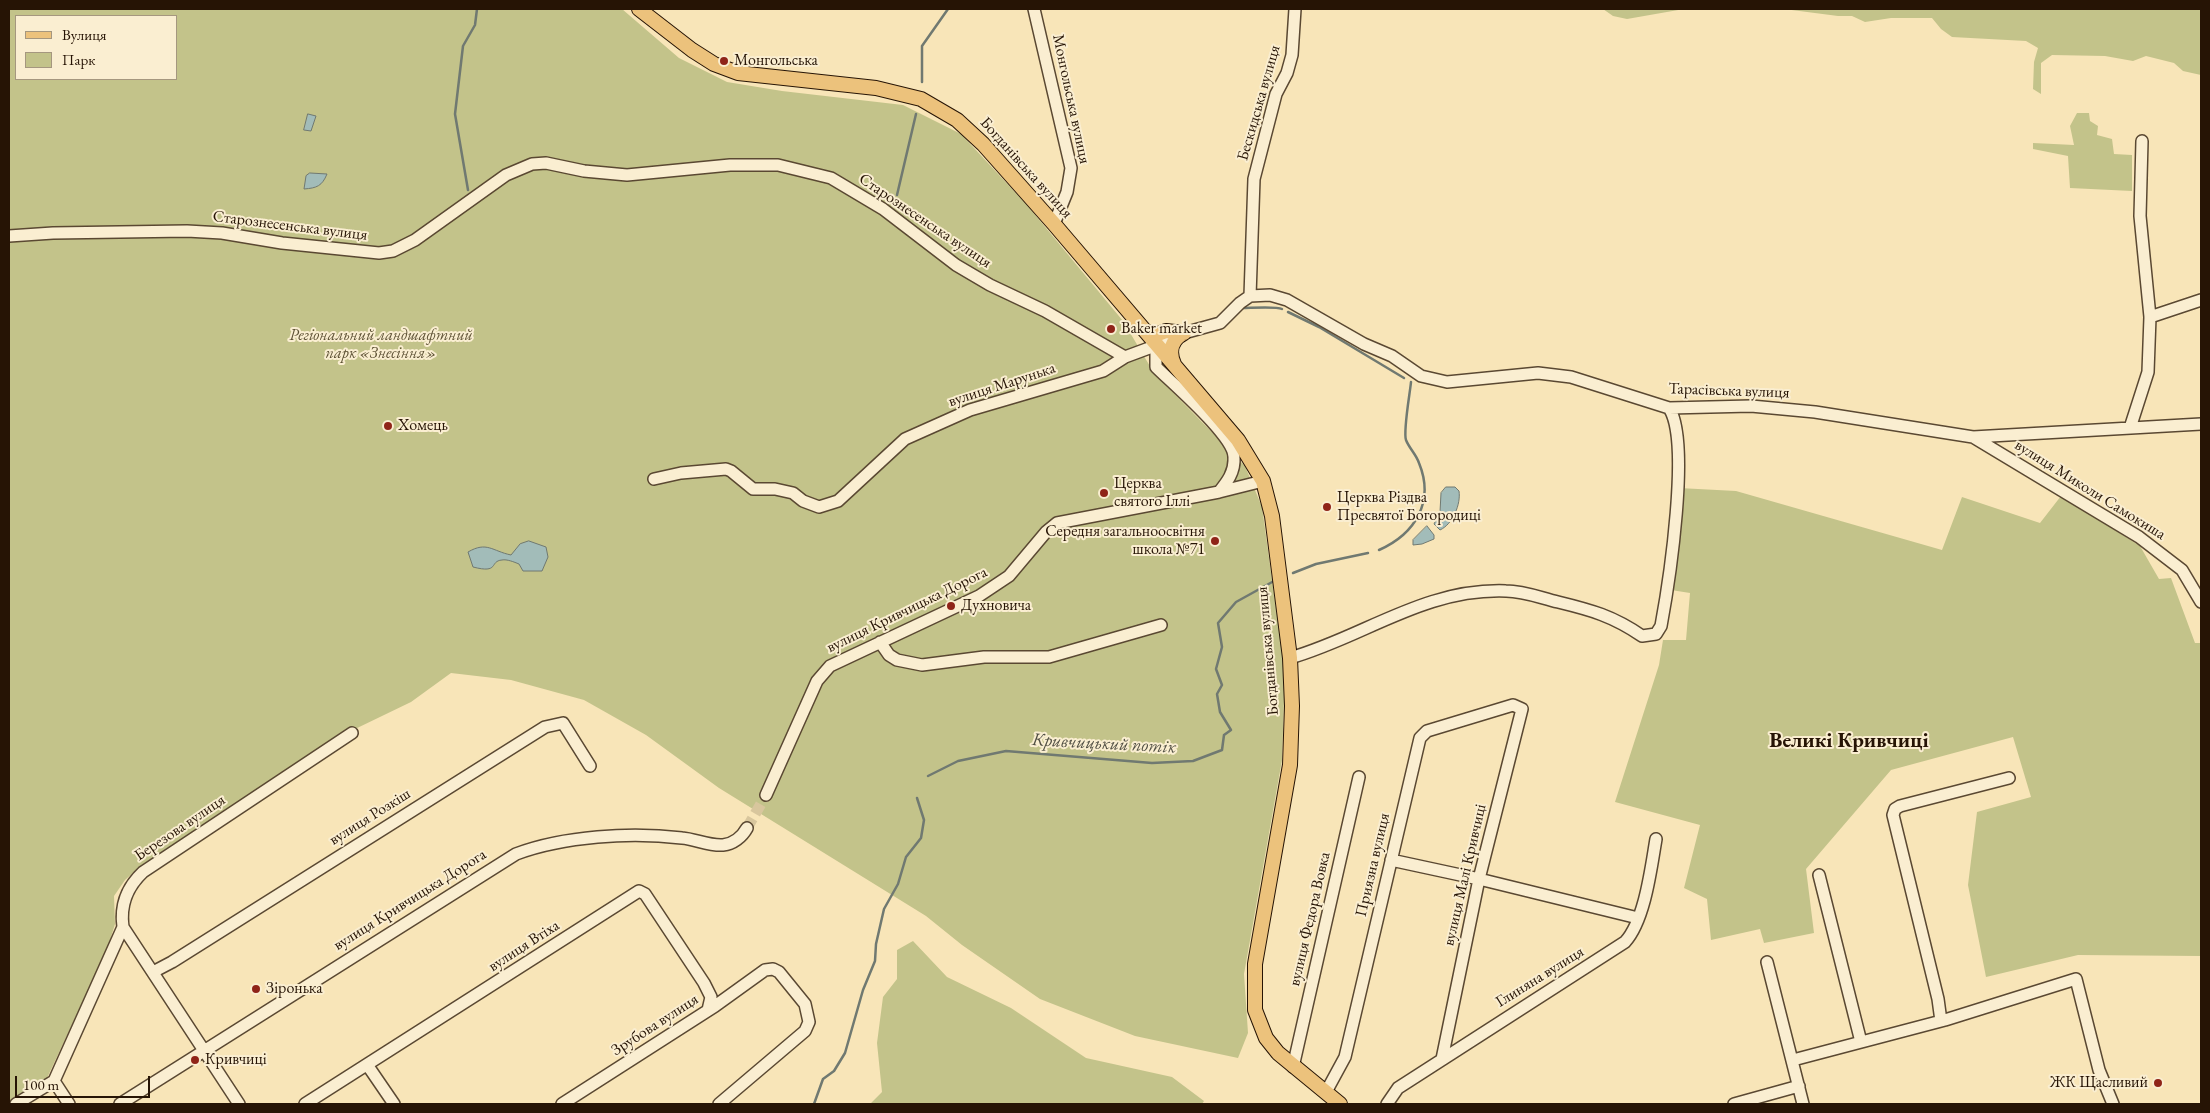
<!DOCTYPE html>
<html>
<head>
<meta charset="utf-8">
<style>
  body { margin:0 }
  #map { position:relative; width:2210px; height:1113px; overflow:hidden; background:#f8e5b8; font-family:"EB Garamond",serif }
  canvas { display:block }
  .frame { position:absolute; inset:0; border:10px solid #261405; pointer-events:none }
  .legend { position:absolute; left:15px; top:15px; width:162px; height:65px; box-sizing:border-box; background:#faeed1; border:1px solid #a5977f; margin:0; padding:6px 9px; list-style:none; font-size:15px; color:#261405 }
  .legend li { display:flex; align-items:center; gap:10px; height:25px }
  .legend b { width:25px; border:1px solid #a5977f }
  .scale { position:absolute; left:15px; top:1076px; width:135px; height:22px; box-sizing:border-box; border:2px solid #261405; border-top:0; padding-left:6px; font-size:15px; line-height:18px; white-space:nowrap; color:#261405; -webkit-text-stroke:4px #faeed1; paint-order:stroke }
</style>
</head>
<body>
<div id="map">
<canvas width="2210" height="1113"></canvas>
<div class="frame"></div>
<ul class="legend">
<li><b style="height:6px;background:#ecc27c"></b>Вулиця</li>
<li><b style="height:14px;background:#c3c38a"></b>Парк</li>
</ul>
<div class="scale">100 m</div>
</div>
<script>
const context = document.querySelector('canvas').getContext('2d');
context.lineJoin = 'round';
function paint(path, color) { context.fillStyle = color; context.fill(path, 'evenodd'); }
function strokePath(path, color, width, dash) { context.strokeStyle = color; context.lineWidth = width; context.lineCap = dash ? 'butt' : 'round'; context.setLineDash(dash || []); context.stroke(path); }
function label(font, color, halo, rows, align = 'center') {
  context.font = font + ' "EB Garamond",serif'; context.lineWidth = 4; context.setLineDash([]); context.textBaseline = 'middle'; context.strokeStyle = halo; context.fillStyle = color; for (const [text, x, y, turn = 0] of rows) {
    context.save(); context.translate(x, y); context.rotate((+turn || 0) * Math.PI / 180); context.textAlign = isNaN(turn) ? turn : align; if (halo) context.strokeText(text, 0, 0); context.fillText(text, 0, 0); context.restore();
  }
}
paint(new Path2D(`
  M 9,9 L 622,9 L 679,58 L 727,82 L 782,91 L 903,105 L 961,134 L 1027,205 L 1123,321 L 1154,373 L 1245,466 L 1262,507 L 1285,673 L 1282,760 L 1244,974 L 1248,1033 L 1238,1058 L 1135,1036 L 1040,999 L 962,945 L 926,916 L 719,788 L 646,735 L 584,700 L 511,680 L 451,673 L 411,702 L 353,730 L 143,864 L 125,880 L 114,896 L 115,924 L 107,950 L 47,1078 L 9,1103 ZM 16,16 L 176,16 L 176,79 L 16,79 Z
  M 1603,9 L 1684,9 L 1627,19 L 1613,16 Z
  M 1784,9 L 2201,9 L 2201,75 L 2183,71 L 2174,63 L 2146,56 L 2133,61 L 2105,56 L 2052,55 L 2041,63 L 2041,94 L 2033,89 L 2034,62 L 2038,48 L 2026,41 L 1952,37 L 1941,29 L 1932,18 L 1891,18 L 1865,22 L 1852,16 L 1838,16 Z
  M 2077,113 L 2089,113 L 2090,121 L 2098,126 L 2097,135 L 2112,139 L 2114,154 L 2132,155 L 2132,191 L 2070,188 L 2068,156 L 2033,149 L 2033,143 L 2074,145 L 2070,126 Z
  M 1679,488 L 1736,491 L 1942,550 L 1962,497 L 2040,523 L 2061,496 L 2140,546 L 2159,579 L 2171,578 L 2195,643 L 2201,643 L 2201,956 L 2078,955 L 1986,977 L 1968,885 L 1977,812 L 2031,797 L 2013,737 L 1891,770 L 1806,869 L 1814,933 L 1764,943 L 1760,929 L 1711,940 L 1707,899 L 1684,888 L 1700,825 L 1615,802 L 1659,665 L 1663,640 L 1686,640 L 1690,593 L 1671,590 Z
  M 913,941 L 947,977 L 1011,1008 L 1086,1058 L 1172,1077 L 1204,1101 L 1202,1104 L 870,1104 L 882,1092 L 877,1043 L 883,997 L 897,979 L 897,950 Z`), '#c3c38a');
const water = new Path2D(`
  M 308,114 L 316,116 L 311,131 L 304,130 Z
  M 310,173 L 327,174 C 322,186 317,188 304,189 L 306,176 Z
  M 1446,487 L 1455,487 L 1459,491 C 1461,504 1453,524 1440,530 L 1434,524 L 1440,512 L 1441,493 Z
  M 1427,526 L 1434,535 L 1434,539 L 1422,544 L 1413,545 L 1413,540 Z
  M 529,541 L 546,547 L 548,557 L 542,571 L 523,571 L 519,564 C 514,562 507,559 502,560 C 489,561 500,574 473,567 L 468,552 C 487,541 492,551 511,555 L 520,544 Z`);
paint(water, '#a2bcb9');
strokePath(water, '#707971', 1);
strokePath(new Path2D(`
  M 922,82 L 922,46 L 948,9
  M 468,190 L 455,114 L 463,46 L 475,25 L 477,9
  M 897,195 L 916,114
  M 1242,308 C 1251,308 1276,306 1282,309
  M 1288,312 L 1319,327 L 1404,378
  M 1379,550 C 1415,534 1435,502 1419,463 C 1416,454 1409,448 1406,440 C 1403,431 1410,393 1411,382
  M 1293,573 L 1316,564 L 1368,553
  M 928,776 L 958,761 L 1006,751 L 1152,763 L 1193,761 L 1222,750 L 1224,735 L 1231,730 L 1220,712 L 1217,694 L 1222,685 L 1216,669 L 1222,647 L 1218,623 L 1236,602 L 1274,581
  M 814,1104 L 823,1079 L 834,1071 L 845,1053 L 863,990 L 875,961 L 876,944 L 884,909 L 898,884 L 906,857 L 921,838 L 924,820 L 917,798`), '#707971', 2.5);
strokePath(new Path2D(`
  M 747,828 L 766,795`), '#d8c69d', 11, [11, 5.5]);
const minor = new Path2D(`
  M 1034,9 L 1071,168 L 1067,192 L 1054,224
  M 9,236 L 53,233 L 187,231 L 222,233 L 282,243 L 379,253 L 393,251 L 415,240 L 506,175 L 532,164 L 546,163 L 584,171 L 627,175 L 730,165 L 778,165 L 831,178 L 883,209 L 956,265 L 990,285 L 1045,311 L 1125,357 L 1160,344 L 1173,336 L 1220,323 L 1240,303 L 1250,296 L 1270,295 L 1287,300 L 1364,344 L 1392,356 L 1421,376 L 1447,382 L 1538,373 L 1571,377 L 1669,408 L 1751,406 L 1815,412 L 1973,437 L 2201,424
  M 1250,296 L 1254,179 L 1276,94 L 1287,73 L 1292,55 L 1295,9
  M 2150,317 L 2201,300
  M 1156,344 L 1156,367 C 1173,384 1234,436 1234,457 C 1235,472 1227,482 1219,492
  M 2130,428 L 2148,372 L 2150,317 L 2140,216 L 2142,141
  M 1973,437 L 2139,537 L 2182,570 L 2201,602
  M 654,479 L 681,473 L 726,469 L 731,471 L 753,489 L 775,489 L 793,493 L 803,501 L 819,507 L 838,501 L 905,439 L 970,410 L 1103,371 L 1125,357
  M 880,642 L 889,655 L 897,660 L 922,665 L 984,657 L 1049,657 L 1161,625
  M 1290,658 C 1364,637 1424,588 1506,591 C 1524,591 1541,598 1558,602 C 1591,610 1613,616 1642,636 L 1656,634 L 1661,626 C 1669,583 1691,441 1669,408
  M 766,795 L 817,681 L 830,666 L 979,596 L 1009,576 L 1046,532 L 1057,523 L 1219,492 L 1263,481
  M 1391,860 L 1479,879 L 1638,918
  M 1819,875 L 1861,1042
  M 123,927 L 239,1104
  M 1767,962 L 1803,1104
  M 153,972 L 172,962 L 545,727 L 563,723 L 590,766
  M 1941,1021 L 1938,999 L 1893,815 L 1895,809 L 1900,806 L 2009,778
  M 1793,1060 L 1945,1020 L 2076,979 L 2099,1070 L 2113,1104
  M 368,1066 L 394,1104
  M 1293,1067 L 1359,777
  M 54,1081 L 69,1104
  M 1326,1092 L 1345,1057 L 1420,738 L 1427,731 L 1513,705 L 1522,709 L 1479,879 L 1442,1059
  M 16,1104 L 54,1081 L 123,927 C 120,906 127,887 143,872 L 352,733
  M 120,1104 L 516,854 C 564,836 630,832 682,838 C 695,839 709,846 723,845 C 733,844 742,837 747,828
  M 305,1104 L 639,891 L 645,894 L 704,983 L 711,997 L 708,1010
  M 562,1104 L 715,1006 L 765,970 L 773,969 L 779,972 L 805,1004 L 809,1022 L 805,1031 L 719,1104
  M 1387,1104 L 1398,1088 L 1625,942 C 1645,920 1651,868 1656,839
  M 1734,1104 L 1799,1086`);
const major = new Path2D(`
  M 639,9 L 692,50 L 714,64 L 738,73 L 876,88 L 921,99 L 957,120 L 983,144 L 1054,224 L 1238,440 L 1263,481 L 1272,516 L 1290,658 L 1292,706 L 1290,765 L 1255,964 L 1255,1010 L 1266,1038 L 1278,1053 L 1340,1104
  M 1144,330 L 1153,336 L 1166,331 L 1184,333
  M 1174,364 C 1168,351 1172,339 1184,333`);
strokePath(minor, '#5a4832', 14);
strokePath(major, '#261405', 16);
strokePath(minor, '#faeed1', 11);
strokePath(major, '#ecc27c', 14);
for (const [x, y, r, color] of [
  [724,61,5,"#8f2418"],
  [1111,329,5,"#8f2418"],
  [388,426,5,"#8f2418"],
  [1104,493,5,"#8f2418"],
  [1327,507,5,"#8f2418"],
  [1215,541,5,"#8f2418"],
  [951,606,5,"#8f2418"],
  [256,989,5,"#8f2418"],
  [195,1060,5,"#8f2418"],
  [2158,1083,5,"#8f2418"]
]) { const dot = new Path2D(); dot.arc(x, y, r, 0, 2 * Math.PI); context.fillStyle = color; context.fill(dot); strokePath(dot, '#faeed1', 2); }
label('16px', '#261405', '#faeed1', [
  ["Монгольська",734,61],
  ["Baker market",1121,329],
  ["Хомець",398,426],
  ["Церква",1114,484],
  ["святого Іллі",1114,502],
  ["Церква Різдва",1337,498],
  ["Пресвятої Богородиці",1337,516],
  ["Середня загальноосвітня",1205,532,"right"],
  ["школа №71",1205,550,"right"],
  ["Духновича",961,606],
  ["Зіронька",266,989],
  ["Кривчиці",205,1060],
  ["ЖК Щасливий",2148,1083,"right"]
], 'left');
label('16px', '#261405', '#faeed1', [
  ["Монгольська вулиця",1071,99,78],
  ["Бескидська вулиця",1259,103,-74],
  ["Богданівська вулиця",1026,168,48],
  ["Старознесенська вулиця",925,221,34],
  ["Старознесенська вулиця",290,226,7],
  ["вулиця Марунька",1002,385,-18],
  ["Тарасівська вулиця",1729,391,2],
  ["вулиця Миколи Самокиша",2090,490,32],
  ["вулиця Кривчицька Дорога",907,610,-26],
  ["Богданівська вулиця",1268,651,-95],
  ["вулиця Розкіш",370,817,-32],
  ["Березова вулиця",180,828,-34],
  ["Приязна вулиця",1373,865,-77],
  ["вулиця Малі Кривчиці",1465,875,-77],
  ["вулиця Кривчицька Дорога",410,900,-32],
  ["вулиця Федора Вовка",1310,919,-77],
  ["вулиця Втіха",524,946,-33],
  ["Глиняна вулиця",1540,977,-32],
  ["Зрубова вулиця",655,1025,-33]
]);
label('italic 16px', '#5d5134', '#faeed1', [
  ["Регіональний ландшафтний",381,336],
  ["парк «Знесіння»",381,354]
]);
label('italic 18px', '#514f44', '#faeed1', [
  ["Кривчицький потік",1104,744,3]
]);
label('bold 21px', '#261405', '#faeed1', [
  ["Великі Кривчиці",1849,741]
]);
</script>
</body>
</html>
